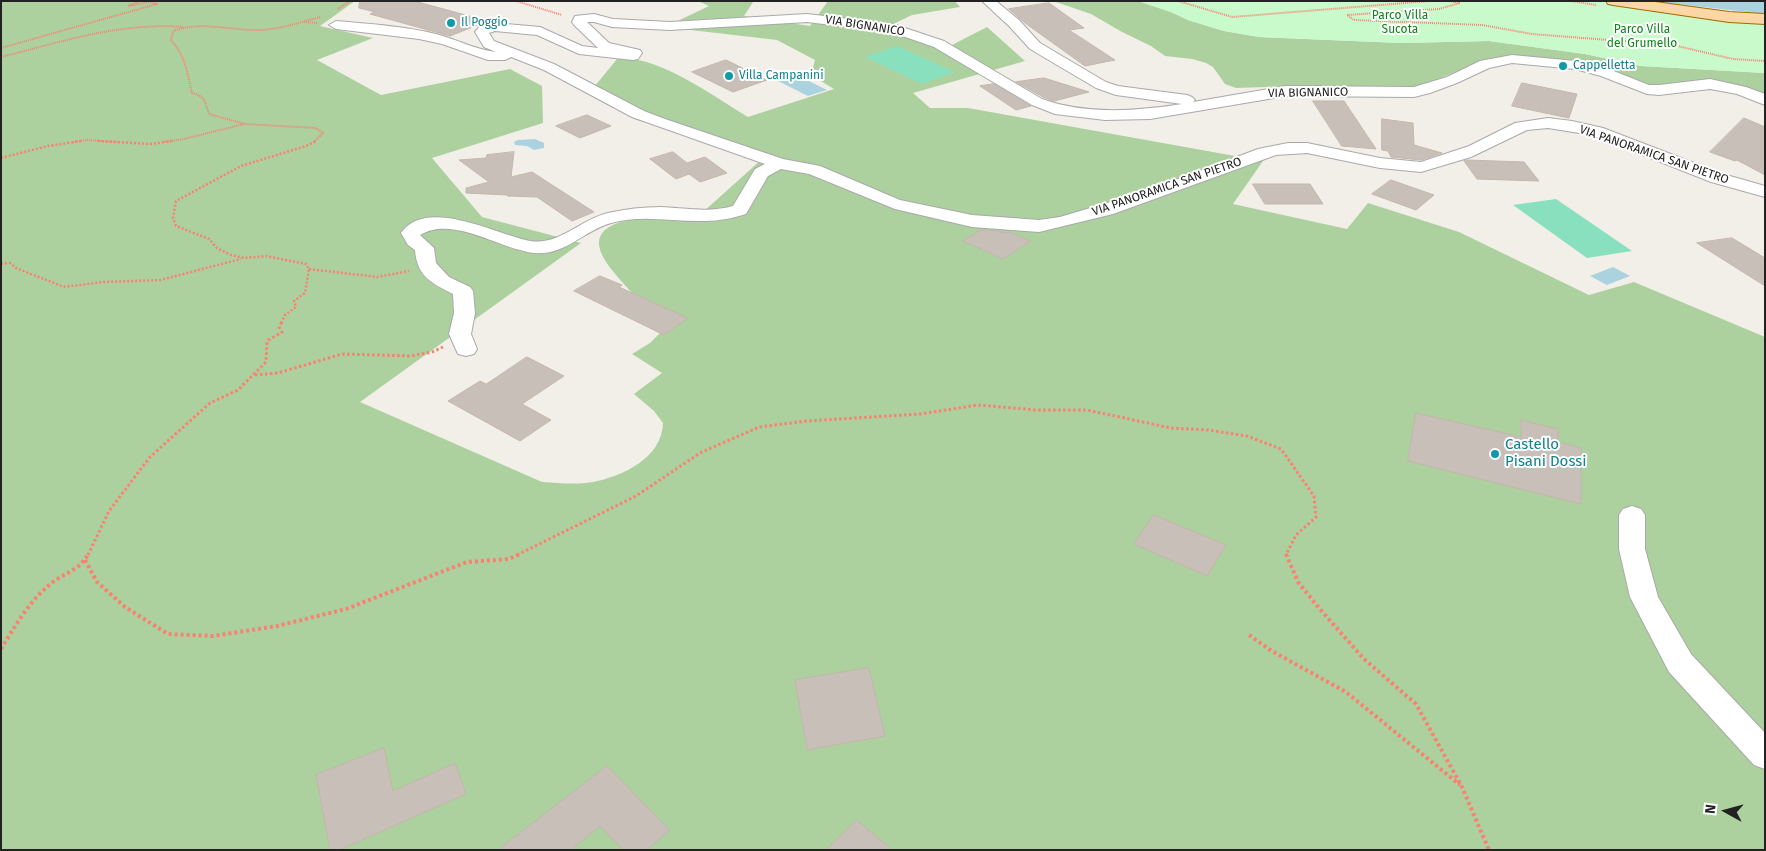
<!DOCTYPE html>
<html>
<head>
<meta charset="utf-8">
<style>
  body { margin:0 }
  #map { position:relative; width:1766px; height:851px; overflow:hidden; background:#f2efe9; font-family:"Fira Sans",sans-serif }
  canvas { display:block }
  .frame { position:absolute; inset:0; border:2px solid #222; pointer-events:none }
  .north { position:absolute; left:1701px; top:786px; width:50px; height:50px; -webkit-text-stroke:4px #fff; paint-order:stroke; rotate:277deg; font-size:14px; font-weight:700; line-height:20px; text-align:center; color:#222 }
  .north::after { content:''; display:block; margin:auto; width:18px; height:22px; background:#222; clip-path:polygon(50% 0,100% 100%,50% 72%,0 100%) }
</style>
</head>
<body>
<div id="map">
<canvas width="1766" height="851"></canvas>
<div class="frame"></div>
<div class="north">N</div>
</div>
<script>
const context = document.querySelector('canvas').getContext('2d');
context.lineJoin = 'round';
function paint(path, color) { context.fillStyle = color; context.fill(path, 'evenodd'); }
function strokePath(path, color, width, dash) { context.strokeStyle = color; context.lineWidth = width; context.lineCap = dash ? 'butt' : 'round'; context.setLineDash(dash || []); context.stroke(path); }
function label(font, color, halo, rows, align = 'center') {
  context.font = font + ' "Fira Sans",sans-serif'; context.lineWidth = 4; context.setLineDash([]); context.textBaseline = 'middle'; context.strokeStyle = halo; context.fillStyle = color; for (const [text, x, y, turn = 0] of rows) {
    context.save(); context.translate(x, y); context.rotate((+turn || 0) * Math.PI / 180); context.textAlign = isNaN(turn) ? turn : align; if (halo) context.strokeText(text, 0, 0); context.fillText(text, 0, 0); context.restore();
  }
}
paint(new Path2D(`
  M 1,1 L 355,1 L 320,26 L 373,38 L 317,60 L 381,95 L 510,69 L 542,86 L 543,123 L 432,158 L 482,217 L 581,243 L 360,402 L 542,482 C 559,483 576,485 593,482 C 623,476 662,458 663,423 L 654,411 L 634,394 L 662,373 L 632,354 L 650,343 L 660,333 C 652,320 644,306 634,295 C 612,270 571,233 628,220 L 703,212 L 762,159 L 634,119 L 590,92 L 617,59 C 655,53 715,97 748,117 L 834,89 L 811,75 L 815,60 L 777,40 L 665,27 L 709,6 L 698,1 L 749,1 L 753,2 L 744,16 L 810,26 L 828,1 L 955,1 L 960,7 L 912,15 L 881,30 L 952,45 L 987,27 L 1025,61 L 913,93 L 930,108 L 968,108 L 1263,161 L 1233,204 L 1347,229 L 1368,203 L 1459,232 L 1589,295 L 1634,282 L 1765,337 L 1765,850 L 1,850 Z
  M 1053,1 L 1138,1 L 1171,12 L 1188,20 L 1224,31 L 1259,37 L 1400,43 L 1489,41 L 1585,54 L 1641,66 L 1765,73 L 1765,95 L 1698,81 L 1653,85 L 1645,84 L 1606,70 L 1512,56 L 1488,59 L 1418,87 L 1297,86 L 1236,88 L 1225,84 L 1213,67 L 1206,63 L 1192,59 L 1165,56 L 1151,46 L 1122,32 L 1091,14 Z`), '#add19e');
paint(new Path2D(`
  M 1138,1 L 1592,1 L 1765,22 L 1765,73 L 1641,66 L 1585,54 L 1489,41 L 1400,43 L 1259,37 L 1224,31 L 1188,20 L 1171,12 Z`), '#c8facc');
paint(new Path2D(`
  M 897,46 L 955,72 L 922,84 L 865,57 Z
  M 1556,199 L 1632,251 L 1587,258 L 1513,205 Z`), '#88e0be');
paint(new Path2D(`
  M 1650,1 L 1765,1 L 1765,14 Z
  M 797,75 L 827,90 L 808,96 L 778,81 Z
  M 535,139 L 544,143 L 544,148 L 534,150 L 527,146 L 515,145 L 514,142 L 518,140 Z
  M 1613,267 L 1630,276 L 1607,285 L 1590,276 Z`), '#aad3df');
const building = new Path2D(`
  M 360,1 L 414,1 L 488,21 L 450,36 L 370,14 L 375,12 L 359,8 Z
  M 1049,3 L 1084,28 L 1069,30 L 1115,60 L 1085,66 L 1025,23 L 1009,9 Z
  M 726,60 L 767,80 L 733,92 L 692,72 Z
  M 1044,78 L 1089,92 L 1054,101 L 1043,97 L 1016,82 Z
  M 1522,83 L 1577,94 L 1569,118 L 1512,106 Z
  M 994,84 L 1031,106 L 1016,110 L 980,86 Z
  M 1313,101 L 1344,101 L 1376,149 L 1342,146 Z
  M 587,115 L 611,126 L 580,138 L 556,126 Z
  M 1744,118 L 1765,127 L 1765,175 L 1737,160 L 1735,161 L 1710,152 Z
  M 1382,119 L 1413,123 L 1414,145 L 1442,153 L 1421,160 L 1391,157 L 1388,151 L 1382,150 Z
  M 514,152 L 511,177 L 532,172 L 594,212 L 572,221 L 537,197 L 509,196 L 509,197 L 507,195 L 466,193 L 466,188 L 489,182 L 459,160 L 486,158 L 487,155 Z
  M 673,152 L 687,163 L 705,157 L 727,173 L 700,182 L 689,174 L 676,179 L 650,159 Z
  M 1467,160 L 1524,162 L 1539,181 L 1477,179 L 1464,161 Z
  M 1391,180 L 1434,195 L 1416,210 L 1372,194 Z
  M 1253,184 L 1310,184 L 1323,204 L 1265,204 Z
  M 981,230 L 998,231 L 1004,233 L 1009,232 L 1031,241 L 1003,259 L 963,241 Z
  M 1732,238 L 1765,258 L 1765,286 L 1697,243 Z
  M 600,276 L 622,285 L 619,287 L 688,318 L 664,335 L 574,291 Z
  M 527,357 L 564,376 L 522,404 L 551,420 L 520,441 L 448,401 L 480,381 L 486,384 Z
  M 1416,413 L 1521,437 L 1521,420 L 1558,429 L 1558,442 L 1581,448 L 1581,504 L 1408,461 Z
  M 1154,515 L 1226,545 L 1207,576 L 1134,544 Z
  M 869,668 L 885,736 L 807,750 L 795,680 Z
  M 384,748 L 393,791 L 455,763 L 466,794 L 339,850 L 330,850 L 316,775 Z
  M 607,766 L 670,830 L 647,850 L 623,850 L 600,826 L 571,850 L 498,850 Z
  M 857,820 L 892,850 L 826,850 Z`);
paint(building, '#c7bfb8');
strokePath(building, '#c4b6ab', 1);
const minor = new Path2D(`
  M 982,1 L 996,1 L 1019,20 L 1040,43 L 1106,82 L 1118,86 L 1187,95 L 1192,97 L 1195,100 L 1193,102 L 1286,86 L 1414,87 L 1447,77 L 1480,61 L 1512,55 L 1576,61 L 1611,70 L 1649,85 L 1659,85 L 1710,79 L 1746,87 L 1765,94 L 1765,105 L 1737,94 L 1710,89 L 1659,95 L 1647,94 L 1601,76 L 1575,69 L 1512,63 L 1489,68 L 1457,83 L 1430,93 L 1414,97 L 1286,96 L 1150,119 L 1105,120 L 1055,114 L 1032,105 L 934,47 L 891,32 L 807,22 L 670,30 L 612,27 L 594,22 L 587,22 L 609,43 L 640,50 L 642,53 L 638,59 L 633,60 L 579,54 L 537,35 L 495,31 L 489,33 L 494,41 L 554,64 L 644,111 L 665,119 L 783,159 L 820,166 L 900,200 L 972,215 L 1039,220 L 1060,217 L 1141,193 L 1258,149 L 1288,143 L 1307,143 L 1380,158 L 1421,162 L 1469,146 L 1515,123 L 1548,118 L 1572,121 L 1603,128 L 1723,174 L 1765,186 L 1765,197 L 1711,182 L 1592,135 L 1548,128 L 1527,130 L 1471,157 L 1421,172 L 1380,168 L 1307,153 L 1276,155 L 1113,214 L 1039,232 L 972,227 L 895,209 L 809,174 L 781,169 L 768,176 L 746,214 C 733,218 720,221 705,221 C 674,222 642,214 611,223 C 583,231 565,256 534,253 C 499,249 453,215 420,235 L 434,248 L 436,263 L 449,277 L 470,287 L 473,291 L 475,313 L 471,334 L 477,349 L 474,354 L 466,356 L 458,354 L 449,334 L 454,313 L 453,294 C 431,283 417,276 415,250 L 408,245 L 401,233 C 426,196 498,235 530,241 C 559,246 581,219 608,213 C 625,209 643,207 661,207 C 685,208 709,213 733,206 L 755,169 L 765,164 L 632,117 L 544,70 L 511,57 L 505,60 L 488,60 L 442,44 L 419,39 L 336,29 L 329,25 L 336,21 C 370,24 404,26 436,34 C 456,39 476,50 496,52 L 484,47 L 475,32 L 480,26 L 495,23 L 540,27 L 582,46 L 598,48 L 574,25 L 572,22 L 575,16 L 594,14 L 613,19 L 670,22 L 807,14 L 893,24 L 944,41 L 1042,99 C 1086,115 1137,111 1182,104 L 1116,95 L 1096,88 L 1030,49 L 1009,26 Z
  M 1632,506 L 1641,509 L 1645,515 L 1645,549 L 1658,597 L 1691,654 L 1765,733 L 1765,769 L 1754,765 L 1669,672 L 1630,597 L 1619,549 L 1619,515 L 1623,509 Z`);
const major = new Path2D(`
  M 1606,1 L 1648,1 L 1729,12 L 1765,14 L 1765,24 L 1729,22 L 1613,5 L 1608,4 Z`);
strokePath(minor, '#a9a9a9', 2);
strokePath(major, '#a06b00', 2);
strokePath(new Path2D(`
  M 516,1 L 562,15
  M 1178,1 L 1232,17 L 1430,1
  M 1449,1 L 1460,3 L 1439,9 L 1347,15 L 1354,20 L 1482,25 L 1532,34 L 1673,45 L 1733,59 L 1765,61
  M 1571,1 L 1596,5
  M 338,9 L 350,1
  M 304,22 L 317,23
  M 1,48 L 157,4 L 149,2 L 128,6 L 140,1
  M 1,57 C 61,42 120,22 183,27
  M 73,142 L 86,140 L 118,142
  M 164,142 L 184,139 L 244,124
  M 314,142 L 323,133 L 316,128 L 245,124 L 209,114 C 205,102 205,96 192,93 C 187,73 186,57 171,40 L 173,31 C 201,21 228,30 257,30 C 279,30 300,22 321,17`), '#fa8072', 2, [1, 1]);
strokePath(new Path2D(`
  M 98,141 L 150,144 L 172,141
  M 1,158 L 48,146 L 81,141
  M 1,264 L 10,263 L 16,268 L 64,287 L 104,282 L 160,280 L 241,259
  M 309,269 L 377,277 L 409,271
  M 281,323 L 285,315 L 296,307 L 294,301 L 305,293 L 309,269 L 306,264 L 266,256 L 244,258 L 231,255 L 217,248 L 209,239 L 176,226 L 173,218 L 176,201 L 241,166 L 306,146 L 316,141`), '#fa8072', 2.5, [2, 2]);
strokePath(new Path2D(`
  M 255,375 L 278,373 L 342,354 L 410,356 L 432,352 L 443,347
  M 88,555 L 109,511 L 150,457 L 210,403 L 238,390 L 266,362 L 267,341 L 282,332 L 279,327 L 282,322
  M 517,555 L 636,496 L 700,453 L 759,427 L 807,421 L 920,414 L 978,405 L 1037,410 L 1087,410 L 1171,428 L 1208,430 L 1247,436 L 1281,449 L 1314,496 L 1316,517 L 1296,535 L 1286,555`), '#fa8072', 3, [2.5, 2.5]);
strokePath(new Path2D(`
  M 1286,554 L 1298,582 L 1319,608 L 1364,659 L 1416,704 L 1462,787 L 1489,850
  M 85,560 L 97,582 L 125,607 L 168,634 L 213,636 L 277,626 L 346,609 L 467,562 L 509,559 L 520,554
  M 1249,635 L 1270,650 L 1346,692 L 1460,785
  M 1,649 C 14,628 28,603 47,587 C 60,574 79,572 88,554`), '#fa8072', 4, [3, 3]);
paint(minor, '#fff');
paint(major, '#fcd6a4');
for (const [x, y, r, color] of [
  [451,23,5,"#0f9aa8"],
  [1563,66,5,"#0f9aa8"],
  [729,76,5,"#0f9aa8"],
  [1495,454,5,"#0f9aa8"]
]) { const dot = new Path2D(); dot.arc(x, y, r, 0, 2 * Math.PI); context.fillStyle = color; context.fill(dot); strokePath(dot, '#fff', 2); }
label('12px', '#0c8416', '#fff', [
  ["Parco Villa",1400,16],
  ["Sucota",1400,30],
  ["Parco Villa",1642,30],
  ["del Grumello",1642,44]
]);
label('12px', '#0d838f', '#fff', [
  ["Il Poggio",461,23],
  ["Cappelletta",1573,66],
  ["Villa Campanini",739,76]
], 'left');
label('12px', '#222', '#fff', [
  ["VIA BIGNANICO",865,26,9],
  ["VIA BIGNANICO",1308,93,-1],
  ["VIA PANORAMICA SAN PIETRO",1654,155,19],
  ["VIA PANORAMICA SAN PIETRO",1167,187,-19]
]);
label('15px', '#0d838f', '#fff', [
  ["Castello",1505,445],
  ["Pisani Dossi",1505,462]
], 'left');
</script>
</body>
</html>
